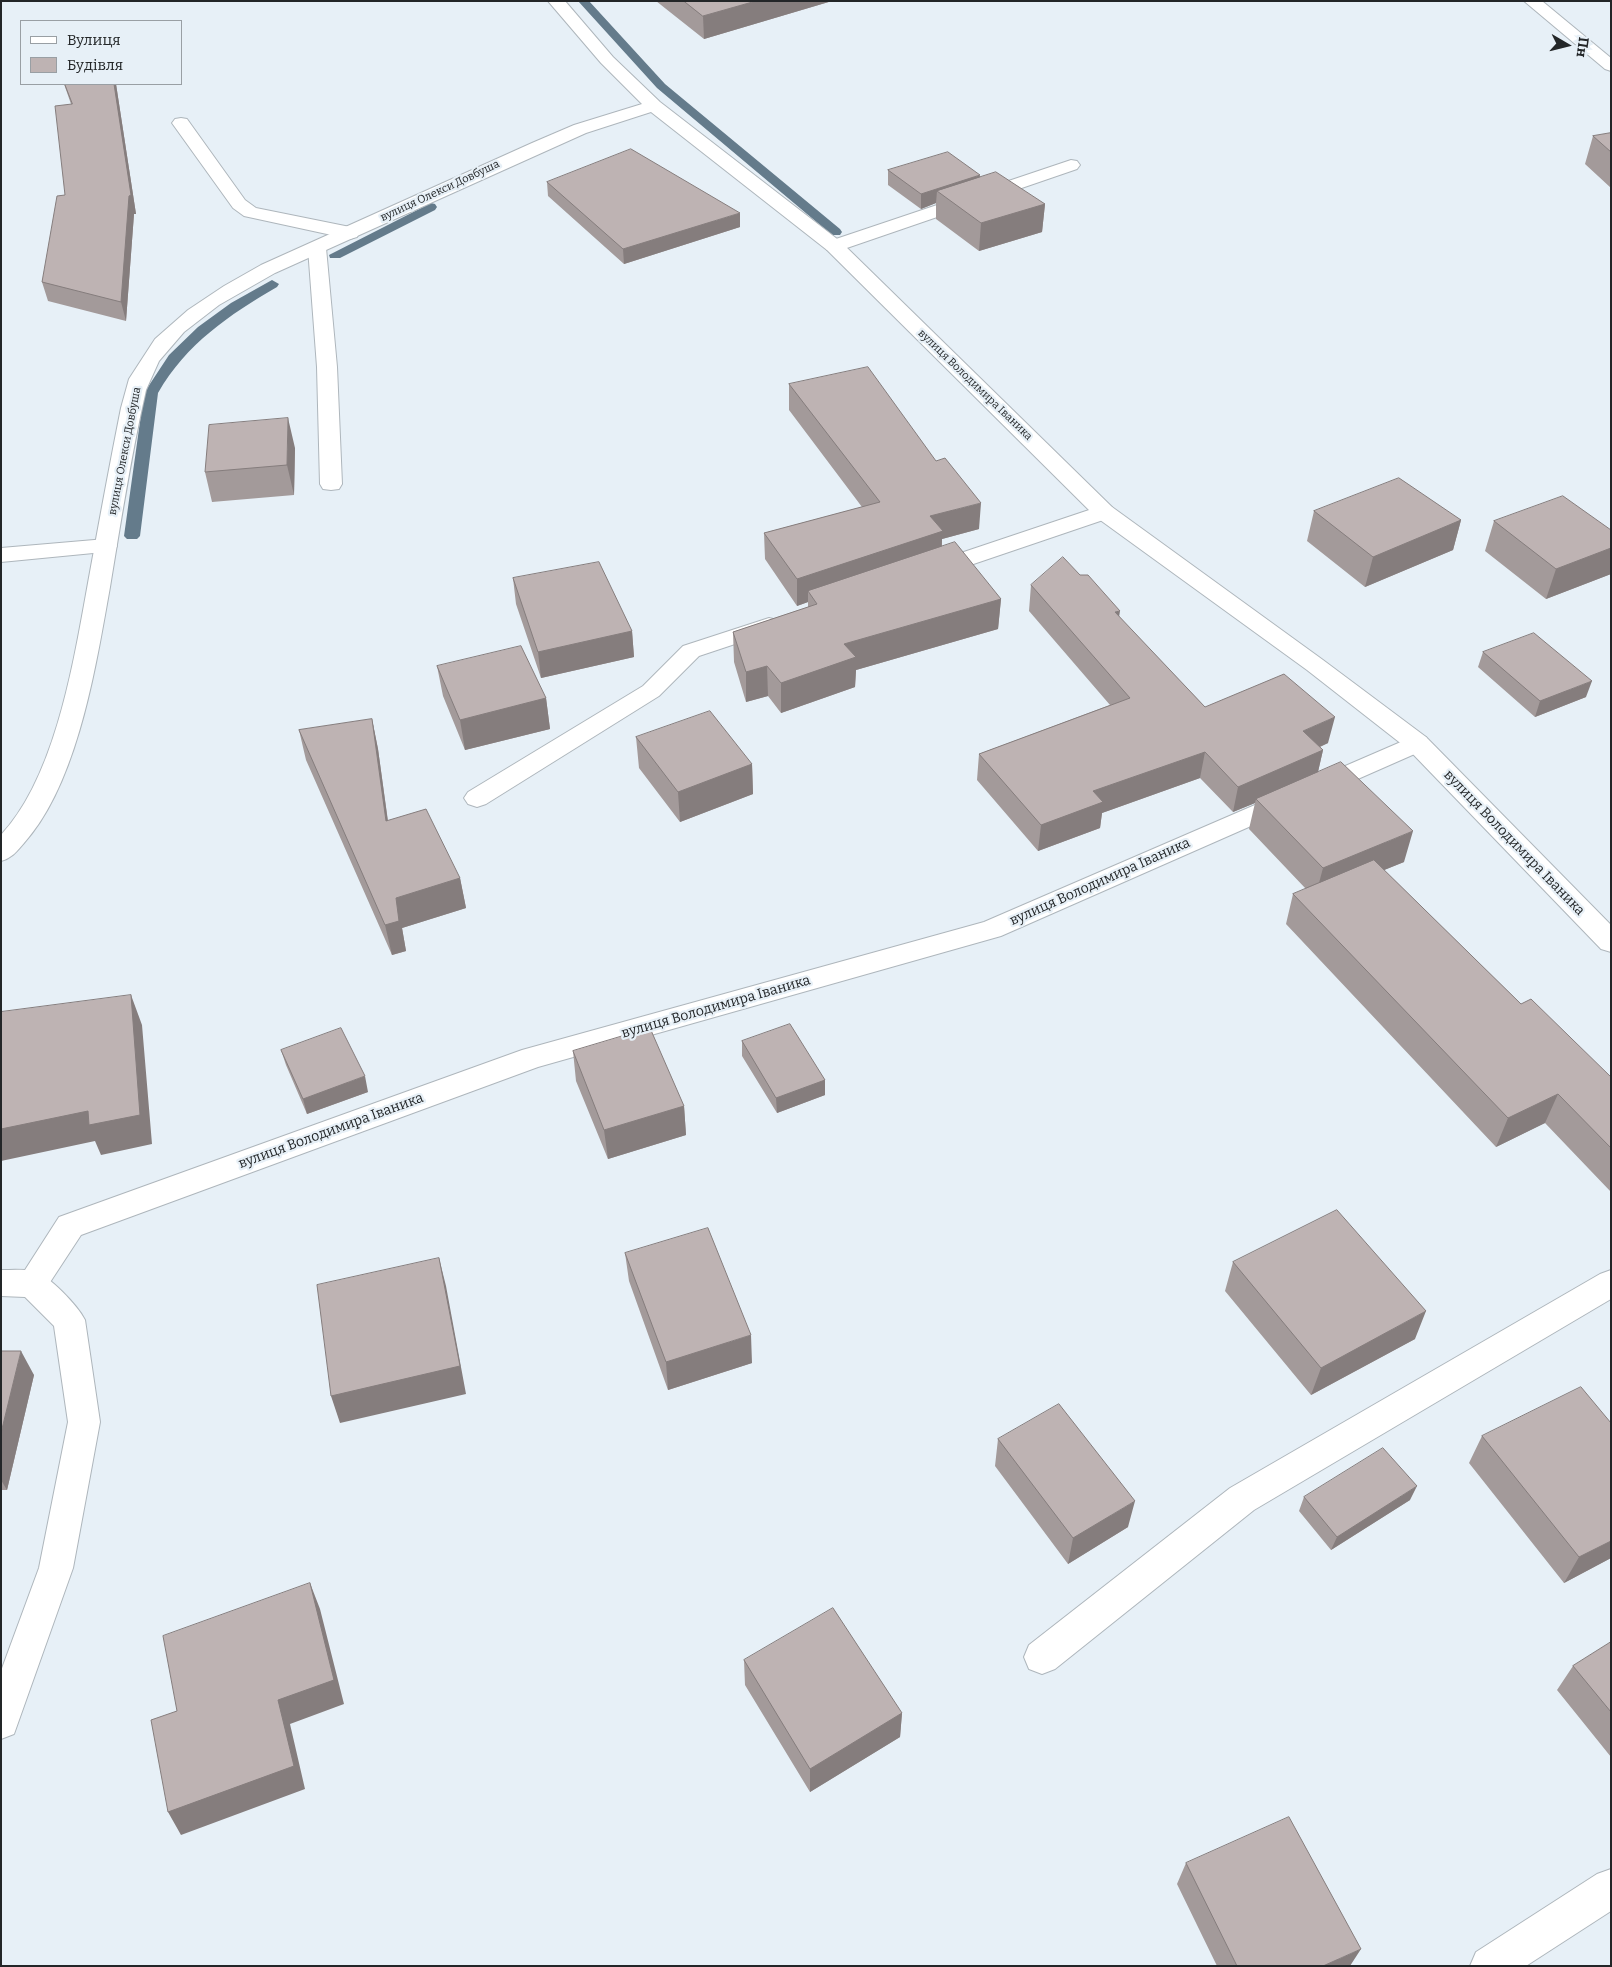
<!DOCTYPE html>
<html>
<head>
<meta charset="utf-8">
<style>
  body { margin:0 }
  #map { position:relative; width:1612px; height:1967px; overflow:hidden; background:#e7f0f7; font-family:Bitter,serif }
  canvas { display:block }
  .frame { position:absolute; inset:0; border:2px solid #232628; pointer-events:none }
  .legend { position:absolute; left:20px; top:20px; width:162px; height:65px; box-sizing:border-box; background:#e7f0f7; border:1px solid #999fa4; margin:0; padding:6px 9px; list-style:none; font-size:15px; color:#232628 }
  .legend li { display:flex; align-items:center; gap:10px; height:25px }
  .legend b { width:25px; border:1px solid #999fa4 }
  .north { position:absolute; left:1542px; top:20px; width:50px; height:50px; -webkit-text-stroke:4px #e7f0f7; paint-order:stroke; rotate:98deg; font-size:14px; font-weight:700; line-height:20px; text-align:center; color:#232628 }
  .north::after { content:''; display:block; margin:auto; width:18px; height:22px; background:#232628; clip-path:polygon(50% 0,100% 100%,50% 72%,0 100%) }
</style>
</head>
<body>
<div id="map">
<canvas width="1612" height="1967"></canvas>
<div class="frame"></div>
<ul class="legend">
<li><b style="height:6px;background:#fff"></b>Вулиця</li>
<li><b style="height:14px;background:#beb3b3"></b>Будівля</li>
</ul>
<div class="north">Пн</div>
</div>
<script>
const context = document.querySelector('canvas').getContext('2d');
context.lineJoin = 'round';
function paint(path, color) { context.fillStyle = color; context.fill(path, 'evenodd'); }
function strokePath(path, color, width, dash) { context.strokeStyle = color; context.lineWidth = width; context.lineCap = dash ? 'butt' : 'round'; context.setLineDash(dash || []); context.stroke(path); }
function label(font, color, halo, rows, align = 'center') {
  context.font = font + ' Bitter,serif'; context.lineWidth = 4.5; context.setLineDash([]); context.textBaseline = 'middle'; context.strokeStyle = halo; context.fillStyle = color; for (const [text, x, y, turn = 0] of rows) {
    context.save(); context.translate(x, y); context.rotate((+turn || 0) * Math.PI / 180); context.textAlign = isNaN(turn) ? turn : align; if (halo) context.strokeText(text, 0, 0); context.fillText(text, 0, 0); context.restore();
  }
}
paint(new Path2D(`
  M 578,1 L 589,1 L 665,84 L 840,229 L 842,232 L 840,235 L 832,235 L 657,88 Z
  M 431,203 L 435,204 L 437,207 L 435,210 L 340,258 L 330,258 L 329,255 Z
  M 272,280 L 279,284 L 277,287 C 229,315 186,344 158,393 L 140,536 L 137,539 L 127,539 L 124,536 L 144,393 L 169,355 L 198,327 L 231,303 Z`), '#647b8b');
const lane = new Path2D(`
  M 181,118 L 187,119 L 245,200 L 256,208 L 350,227 L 357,229 L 359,233 L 357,237 L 350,239 L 244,216 L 233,208 L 172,123 L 175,119 Z
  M 1071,160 L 1077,161 L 1080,165 L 1077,169 L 841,250 L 827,250 L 825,246 L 827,242 Z
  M 317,242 L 324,244 L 326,248 L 337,367 L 342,484 L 339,489 L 331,490 L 323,489 L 320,484 L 317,367 L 308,248 L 310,244 Z
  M 1104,505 L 1112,507 L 1115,512 L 1112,517 L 941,575 L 933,577 L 925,575 L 922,570 L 925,565 Z
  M 106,539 L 114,541 L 117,546 L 114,551 L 1,562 L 1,548 Z
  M 769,618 L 777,620 L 781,625 L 777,630 L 699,656 L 659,696 L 486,804 L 477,807 L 468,804 L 464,798 L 468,792 L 643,686 L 683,646 Z
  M 1417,735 L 1426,737 L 1429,743 L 1426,749 L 1001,936 L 538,1067 L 81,1235 L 43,1293 L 32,1297 L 21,1293 L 16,1284 L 59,1217 L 522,1050 L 984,922 Z
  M 1611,1270 L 1611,1299 L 1254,1510 L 1055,1669 L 1042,1674 L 1029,1669 L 1024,1657 L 1029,1645 L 1230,1488 L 1600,1274 Z`);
const street = new Path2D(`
  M 548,1 L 565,1 L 613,57 L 660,102 L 841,242 L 1112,507 L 1323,660 L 1426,737 L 1611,925 L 1611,952 L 1601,949 L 1408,749 L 1307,670 L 1096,517 L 827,250 L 651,112 L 586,133 L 275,273 L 219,305 L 184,332 L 159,361 L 146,390 C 131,455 121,521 110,587 C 96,665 78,783 24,843 C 17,851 12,858 1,861 L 1,835 C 58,774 75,653 90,572 C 100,517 110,463 121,408 L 129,379 L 155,339 L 188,310 L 224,286 L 261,265 L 532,143 L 574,125 L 642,104 L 601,63 Z
  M 1524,1 L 1542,1 L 1611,58 L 1611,71 L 1605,69 Z
  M 1,1270 C 11,1270 23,1269 33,1271 C 49,1275 78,1306 85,1320 L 100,1422 L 73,1568 L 14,1734 L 1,1739 L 1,1671 L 39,1568 L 68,1422 L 54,1326 L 25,1297 L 1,1296 Z
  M 1611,1869 L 1611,1911 L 1526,1966 L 1470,1966 L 1476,1952 L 1597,1874 Z`);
strokePath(lane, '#aeb6bc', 2);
strokePath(street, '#aeb6bc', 2);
paint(lane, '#fff');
paint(street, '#fff');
paint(new Path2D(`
  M 656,1 L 832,1 L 704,39 Z
  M 64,84 L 116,84 L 136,214 L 134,214 L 126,321 L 48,301 L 42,282 L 65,195 L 71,104 Z
  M 1611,133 L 1611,188 L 1585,164 L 1593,136 Z
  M 888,170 L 980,177 L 1045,204 L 1042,232 L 979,251 L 936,219 L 936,203 L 921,209 L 888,185 Z
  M 547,182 L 740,227 L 624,264 L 548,196 Z
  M 789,384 L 979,529 L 942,539 L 942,547 L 1001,599 L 998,629 L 856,670 L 855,687 L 781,713 L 768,696 L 746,702 L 734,662 L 733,632 L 808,607 L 808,602 L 797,606 L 765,559 L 764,533 L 862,507 L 789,410 Z
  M 295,448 L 294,495 L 212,502 L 205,472 Z
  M 1314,511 L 1461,520 L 1453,550 L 1365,587 L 1307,541 Z
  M 1494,521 L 1611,530 L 1611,574 L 1546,599 L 1485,551 Z
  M 513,578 L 632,631 L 634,657 L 541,678 L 516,604 Z
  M 1031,585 L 1119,617 L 1205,707 L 1328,743 L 1320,747 L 1323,750 L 1318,772 L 1404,862 L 1384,870 L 1521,1004 L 1611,1077 L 1611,1192 L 1545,1123 L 1496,1147 L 1286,924 L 1293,894 L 1306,889 L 1249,829 L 1255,803 L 1233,812 L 1200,778 L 1102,813 L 1100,828 L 1038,851 L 977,780 L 979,754 L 1110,705 L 1029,611 Z
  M 1483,652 L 1586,697 L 1535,717 L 1478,667 Z
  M 437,666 L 546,698 L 550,729 L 465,750 L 443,696 Z
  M 372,719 L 378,749 L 388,821 L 460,878 L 466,908 L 402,928 L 406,951 L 392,955 L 306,760 L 299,730 Z
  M 636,737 L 752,764 L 753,794 L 680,822 L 639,768 Z
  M 742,1041 L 825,1080 L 825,1095 L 777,1113 L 742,1056 Z
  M 281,1050 L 368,1092 L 307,1114 L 286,1065 Z
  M 573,1051 L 684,1106 L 686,1135 L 608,1159 L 576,1081 Z
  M 625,1253 L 752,1363 L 668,1390 L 629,1281 Z
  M 1233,1262 L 1415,1339 L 1311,1395 L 1225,1291 Z
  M 1,1351 L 34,1375 L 7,1490 L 1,1490 Z
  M 1611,1423 L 1611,1558 L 1564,1583 L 1469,1463 L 1482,1436 Z
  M 998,1439 L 1128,1527 L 1068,1564 L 995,1466 Z
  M 1304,1497 L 1410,1500 L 1331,1550 L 1299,1511 Z
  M 1611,1642 L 1611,1757 L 1557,1690 L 1573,1666 Z
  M 744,1660 L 902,1713 L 900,1737 L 810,1792 L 745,1685 Z
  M 1186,1863 L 1350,1966 L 1217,1966 L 1177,1884 Z`), '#a39a9a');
paint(new Path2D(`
  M 756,1 L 832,1 L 704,39 L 703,16 Z
  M 114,84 L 116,84 L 136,214 L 134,214 L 126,321 L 121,302 Z
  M 980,175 L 979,189 L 937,191 L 936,203 L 921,209 L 921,194 Z
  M 1045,204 L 1042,232 L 979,251 L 981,223 Z
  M 740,213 L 740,227 L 624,264 L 623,249 Z
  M 288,418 L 295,448 L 294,495 L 287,465 Z
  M 981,503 L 979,529 L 942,539 L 941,558 L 808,591 L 808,602 L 797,606 L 797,579 L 930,516 Z
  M 1461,520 L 1453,550 L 1365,587 L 1373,557 Z
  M 1611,548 L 1611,574 L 1546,599 L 1556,569 Z
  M 1001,599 L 998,629 L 856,670 L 855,687 L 781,713 L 781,683 L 844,644 Z
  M 1120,611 L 1116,636 L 1115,612 Z
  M 632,631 L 634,657 L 541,678 L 538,652 Z
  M 767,666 L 768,696 L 746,702 L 746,672 Z
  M 1592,681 L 1586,697 L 1535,717 L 1540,701 Z
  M 546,698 L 550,729 L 465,750 L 460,720 Z
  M 1335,717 L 1328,743 L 1297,757 L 1303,731 Z
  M 372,719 L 378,749 L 392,852 L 386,821 Z
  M 1323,750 L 1317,776 L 1256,799 L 1255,803 L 1233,812 L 1238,787 Z
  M 1205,752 L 1200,778 L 1102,813 L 1100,828 L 1038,851 L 1041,825 L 1093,791 Z
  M 752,764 L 753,794 L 680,822 L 678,792 Z
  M 1413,831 L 1404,862 L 1315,898 L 1323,868 Z
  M 460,878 L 466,908 L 402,928 L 406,951 L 392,955 L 385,925 L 396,898 Z
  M 131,995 L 142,1025 L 152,1144 L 101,1155 L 95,1141 L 1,1161 L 1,1129 Z
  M 365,1076 L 368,1092 L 307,1114 L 303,1099 Z
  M 825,1080 L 825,1095 L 777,1113 L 776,1098 Z
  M 1558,1094 L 1545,1123 L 1496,1147 L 1508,1118 Z
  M 684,1106 L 686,1135 L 608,1159 L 604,1130 Z
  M 439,1258 L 446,1286 L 466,1394 L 340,1423 L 331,1396 Z
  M 1426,1311 L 1415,1339 L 1311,1395 L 1321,1368 Z
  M 751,1335 L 752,1363 L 668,1390 L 666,1362 Z
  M 21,1351 L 34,1375 L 7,1490 L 1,1480 L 1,1433 Z
  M 1417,1486 L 1410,1500 L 1331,1550 L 1337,1537 Z
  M 1135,1501 L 1128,1527 L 1068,1564 L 1073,1538 Z
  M 1611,1541 L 1611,1558 L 1564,1583 L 1579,1557 Z
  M 310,1583 L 320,1609 L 344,1704 L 290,1724 L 305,1789 L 181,1835 L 168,1812 L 278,1700 Z
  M 902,1713 L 900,1737 L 810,1792 L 810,1769 Z
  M 1361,1949 L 1350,1966 L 1323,1966 Z`), '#857d7d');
const building = new Path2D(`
  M 684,1 L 756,1 L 703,16 Z
  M 65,84 L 114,84 L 131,195 L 129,196 L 121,302 L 42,282 L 57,196 L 65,195 L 55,106 L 72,104 Z
  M 1611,133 L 1611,152 L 1593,136 Z
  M 631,149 L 740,213 L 623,249 L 547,182 Z
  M 948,152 L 980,175 L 921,194 L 888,170 Z
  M 996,172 L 1045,204 L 981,223 L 937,191 Z
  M 868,367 L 936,461 L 945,458 L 981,503 L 930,516 L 943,531 L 797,579 L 764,533 L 880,502 L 789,384 Z
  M 288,418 L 287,465 L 205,472 L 209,425 Z
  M 1399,478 L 1461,520 L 1373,557 L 1314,511 Z
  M 1563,496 L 1611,530 L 1611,548 L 1556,569 L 1494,521 Z
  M 955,542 L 1001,599 L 844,644 L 856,657 L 781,683 L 767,666 L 746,672 L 733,632 L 817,604 L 808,591 Z
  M 1063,557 L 1080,575 L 1088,575 L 1120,611 L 1115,612 L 1205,707 L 1284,674 L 1335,717 L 1303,731 L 1323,750 L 1238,787 L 1205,752 L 1093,791 L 1103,802 L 1041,825 L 979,754 L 1130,698 L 1031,585 Z
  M 599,562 L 632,631 L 538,652 L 513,578 Z
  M 1534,633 L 1592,681 L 1540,701 L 1483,652 Z
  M 521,646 L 546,698 L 460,720 L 437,666 Z
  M 710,711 L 752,764 L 678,792 L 636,737 Z
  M 372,719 L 386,821 L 426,809 L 460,878 L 396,898 L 399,921 L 385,925 L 299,730 Z
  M 1341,762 L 1413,831 L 1323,868 L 1256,799 Z
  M 1374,860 L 1521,1004 L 1531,999 L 1611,1077 L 1611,1148 L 1558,1094 L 1508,1118 L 1293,894 Z
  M 131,995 L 140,1115 L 89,1125 L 88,1111 L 1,1129 L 1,1012 Z
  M 790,1024 L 825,1080 L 776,1098 L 742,1041 Z
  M 341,1028 L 365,1076 L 303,1099 L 281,1050 Z
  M 650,1028 L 684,1106 L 604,1130 L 573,1051 Z
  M 1337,1210 L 1426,1311 L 1321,1368 L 1233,1262 Z
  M 708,1228 L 751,1335 L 666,1362 L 625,1253 Z
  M 439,1258 L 460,1366 L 331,1396 L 317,1285 Z
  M 1,1351 L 21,1351 L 1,1433 Z
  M 1581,1387 L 1611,1423 L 1611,1541 L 1579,1557 L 1482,1436 Z
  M 1059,1404 L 1135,1501 L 1073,1538 L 998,1439 Z
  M 1383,1448 L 1417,1486 L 1337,1537 L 1304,1497 Z
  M 310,1583 L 334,1680 L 278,1700 L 294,1766 L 168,1812 L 151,1720 L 177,1711 L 163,1636 Z
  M 833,1608 L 902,1713 L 810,1769 L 744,1660 Z
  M 1611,1642 L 1611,1712 L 1573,1666 Z
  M 1289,1817 L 1361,1949 L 1323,1966 L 1237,1966 L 1186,1863 Z`);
paint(building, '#beb3b3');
strokePath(building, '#857d7d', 1);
label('11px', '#232628', '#e7f0f7', [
  ["вулиця Олекси Довбуша",440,191,-25],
  ["вулиця Володимира Іваника",975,385,44],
  ["вулиця Олекси Довбуша",125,451,-79]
]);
label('14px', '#232628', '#e7f0f7', [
  ["вулиця Володимира Іваника",1514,843,46],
  ["вулиця Володимира Іваника",1100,882,-24],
  ["вулиця Володимира Іваника",716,1007,-16],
  ["вулиця Володимира Іваника",331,1131,-20]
]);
</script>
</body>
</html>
